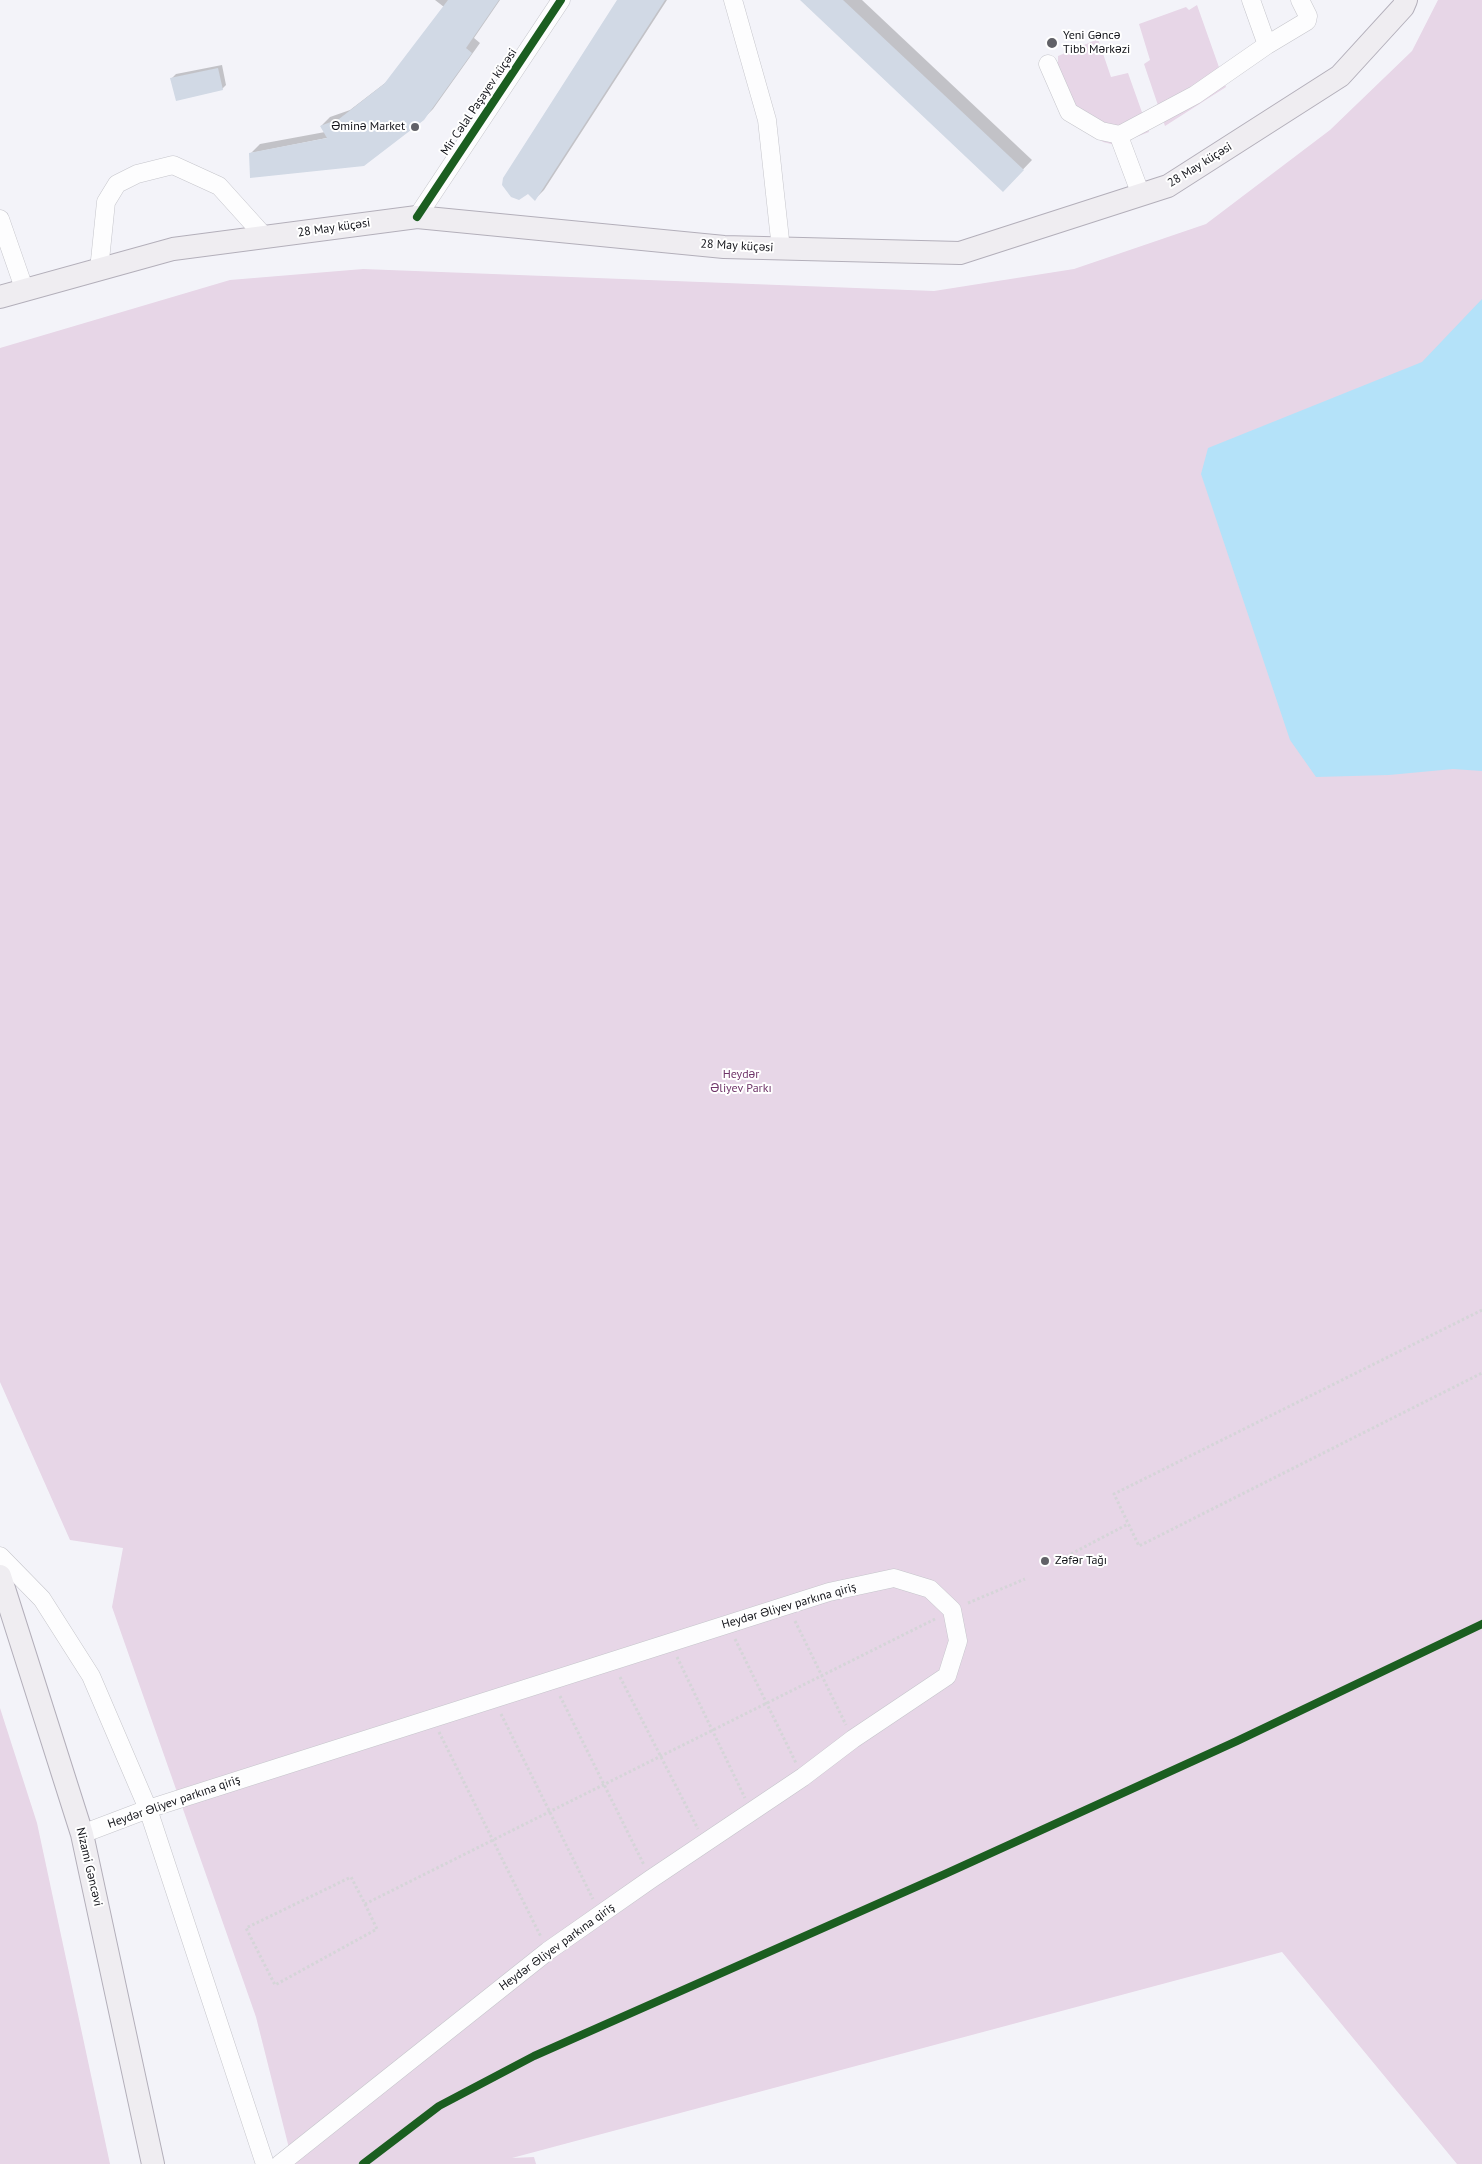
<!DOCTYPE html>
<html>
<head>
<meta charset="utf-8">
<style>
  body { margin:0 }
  canvas { display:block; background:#f3f3f9 }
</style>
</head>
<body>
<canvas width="1482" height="2164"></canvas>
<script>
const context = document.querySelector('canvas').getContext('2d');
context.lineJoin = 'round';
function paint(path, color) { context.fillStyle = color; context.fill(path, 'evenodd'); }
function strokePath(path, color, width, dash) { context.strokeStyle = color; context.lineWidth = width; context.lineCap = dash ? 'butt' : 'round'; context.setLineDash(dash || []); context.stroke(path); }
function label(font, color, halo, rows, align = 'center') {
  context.font = font + ' "PT Sans",sans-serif'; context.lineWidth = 4; context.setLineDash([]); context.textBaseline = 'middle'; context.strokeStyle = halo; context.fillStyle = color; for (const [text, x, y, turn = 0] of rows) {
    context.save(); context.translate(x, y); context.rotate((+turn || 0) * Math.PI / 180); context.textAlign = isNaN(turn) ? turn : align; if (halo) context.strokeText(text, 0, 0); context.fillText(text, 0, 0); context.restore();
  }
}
paint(new Path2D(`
  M 1438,0 L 1482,0 L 1482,2164 L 1457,2164 L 1282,1952 L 512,2158 L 534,2157 L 536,2164 L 293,2164 L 256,2017 L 112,1607 L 123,1548 L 70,1540 L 0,1382 L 0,348 L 230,280 L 363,269 L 934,291 L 1074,269 L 1206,224 L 1330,130 L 1412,51 Z
  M 1197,5 L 1226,87 L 1165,126 L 1144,64 L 1150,60 L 1139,24 L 1186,7 L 1189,10 Z
  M 1098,39 L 1111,77 L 1128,73 L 1149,132 L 1115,145 L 1103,142 L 1080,127 L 1065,80 L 1049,83 L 1046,68 L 1058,62 L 1058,56 Z
  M 0,1708 L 37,1823 L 110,2164 L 0,2164 Z`), '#e7d6e7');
paint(new Path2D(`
  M 1482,299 L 1482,771 L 1453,769 L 1389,775 L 1316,777 L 1290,740 L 1201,474 L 1208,448 L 1422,362 Z`), '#b4e2f9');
paint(new Path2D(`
  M 435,0 L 500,0 L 474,38 L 480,43 L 433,109 L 423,119 L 251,153 L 260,144 L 325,132 L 321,126 L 330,117 L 350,110 L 389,80 L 444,7 Z
  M 619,0 L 667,0 L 544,190 L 535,199 L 528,192 Z
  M 801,0 L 862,0 L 1032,160 L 1012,181 Z
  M 222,65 L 226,85 L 222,89 L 172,78 L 176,74 Z`), '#0003');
paint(new Path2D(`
  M 448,0 L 499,0 L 466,48 L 472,53 L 424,120 L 364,166 L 250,178 L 249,153 L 327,138 L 320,126 L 339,119 L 384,84 Z
  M 617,0 L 665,0 L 535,201 L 528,194 L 519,200 L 511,197 L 502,185 L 503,178 Z
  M 800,0 L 843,0 L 1024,170 L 1003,192 Z
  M 218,68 L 223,90 L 176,101 L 170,78 Z`), '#d1d9e5');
const minor = new Path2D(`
  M 733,0 L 767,120 L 781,249
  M 1251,0 L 1267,45
  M 1048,64 L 1069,112 L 1101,131 L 1120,135
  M 1141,195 L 1120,139 L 1120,135 L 1195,95 L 1267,45 L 1307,21 L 1308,16 L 1300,0
  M 417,217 L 561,0
  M 0,219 L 25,291
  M 99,270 L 106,202 L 117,184 L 137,174 L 173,165 L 219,186 L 265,237
  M 0,1556 L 42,1599 L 91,1676 L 148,1809 L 265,2164
  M 82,1834 L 148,1809 L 829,1592 L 894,1578 L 930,1589 L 952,1610 L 958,1641 L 947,1676 L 853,1739 L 803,1777 L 651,1879 L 548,1951 L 280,2164`);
const major = new Path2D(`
  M 0,297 L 173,249 L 417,217 L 724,247 L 960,253 L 1168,186 L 1340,76 L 1403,7 L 1406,0
  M 0,1576 L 82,1834 L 153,2164`);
strokePath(minor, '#c5c5cb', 19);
strokePath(major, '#b3afba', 24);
strokePath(new Path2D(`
  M 1482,1310 L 1114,1494 L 1139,1546 L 1482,1373
  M 1071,1554 L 1128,1524
  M 968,1603 L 1025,1579
  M 795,1621 L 846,1725
  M 735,1639 L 796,1763
  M 677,1657 L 745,1798
  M 620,1677 L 698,1829
  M 560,1696 L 644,1865
  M 501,1714 L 593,1899
  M 439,1732 L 541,1937
  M 365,1904 L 377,1929 L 275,1985 L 246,1928 L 351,1877 L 365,1904 L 937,1618`), '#d5d5d8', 3, [2.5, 2.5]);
strokePath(minor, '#fdfdfe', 18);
strokePath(major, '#efedf1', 22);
strokePath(new Path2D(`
  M 417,217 L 561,0
  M 363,2164 L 439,2106 L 534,2056 L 945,1874 L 1237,1741 L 1482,1624`), '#1b5e20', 8);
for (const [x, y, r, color] of [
  [1052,43,6,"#616167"],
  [415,127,5,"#616167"],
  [1045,1561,5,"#616167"]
]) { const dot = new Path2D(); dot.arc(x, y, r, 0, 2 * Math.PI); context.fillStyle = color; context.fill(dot); strokePath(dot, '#fff', 2); }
label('12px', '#121319', '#fff', [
  ["Yeni Gəncə",1063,36],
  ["Tibb Mərkəzi",1063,50],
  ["Əminə Market",405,127,"right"],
  ["Zəfər Tağı",1055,1561]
], 'left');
label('12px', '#121319', '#fff', [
  ["Mir Cəlal Paşayev küçəsi",479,102,-56],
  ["28 May küçəsi",1200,165,-32],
  ["28 May küçəsi",334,228,-8],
  ["28 May küçəsi",737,246,3],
  ["Heydər Əliyev parkına qiriş",789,1606,-16],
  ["Heydər Əliyev parkına qiriş",174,1802,-19],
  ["Nizami Gəncəvi",89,1867,77],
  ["Heydər Əliyev parkına qiriş",557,1947,-36]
]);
label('12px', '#6f3569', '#fff', [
  ["Heydər",741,1075],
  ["Əliyev Parkı",741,1089]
]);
</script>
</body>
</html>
